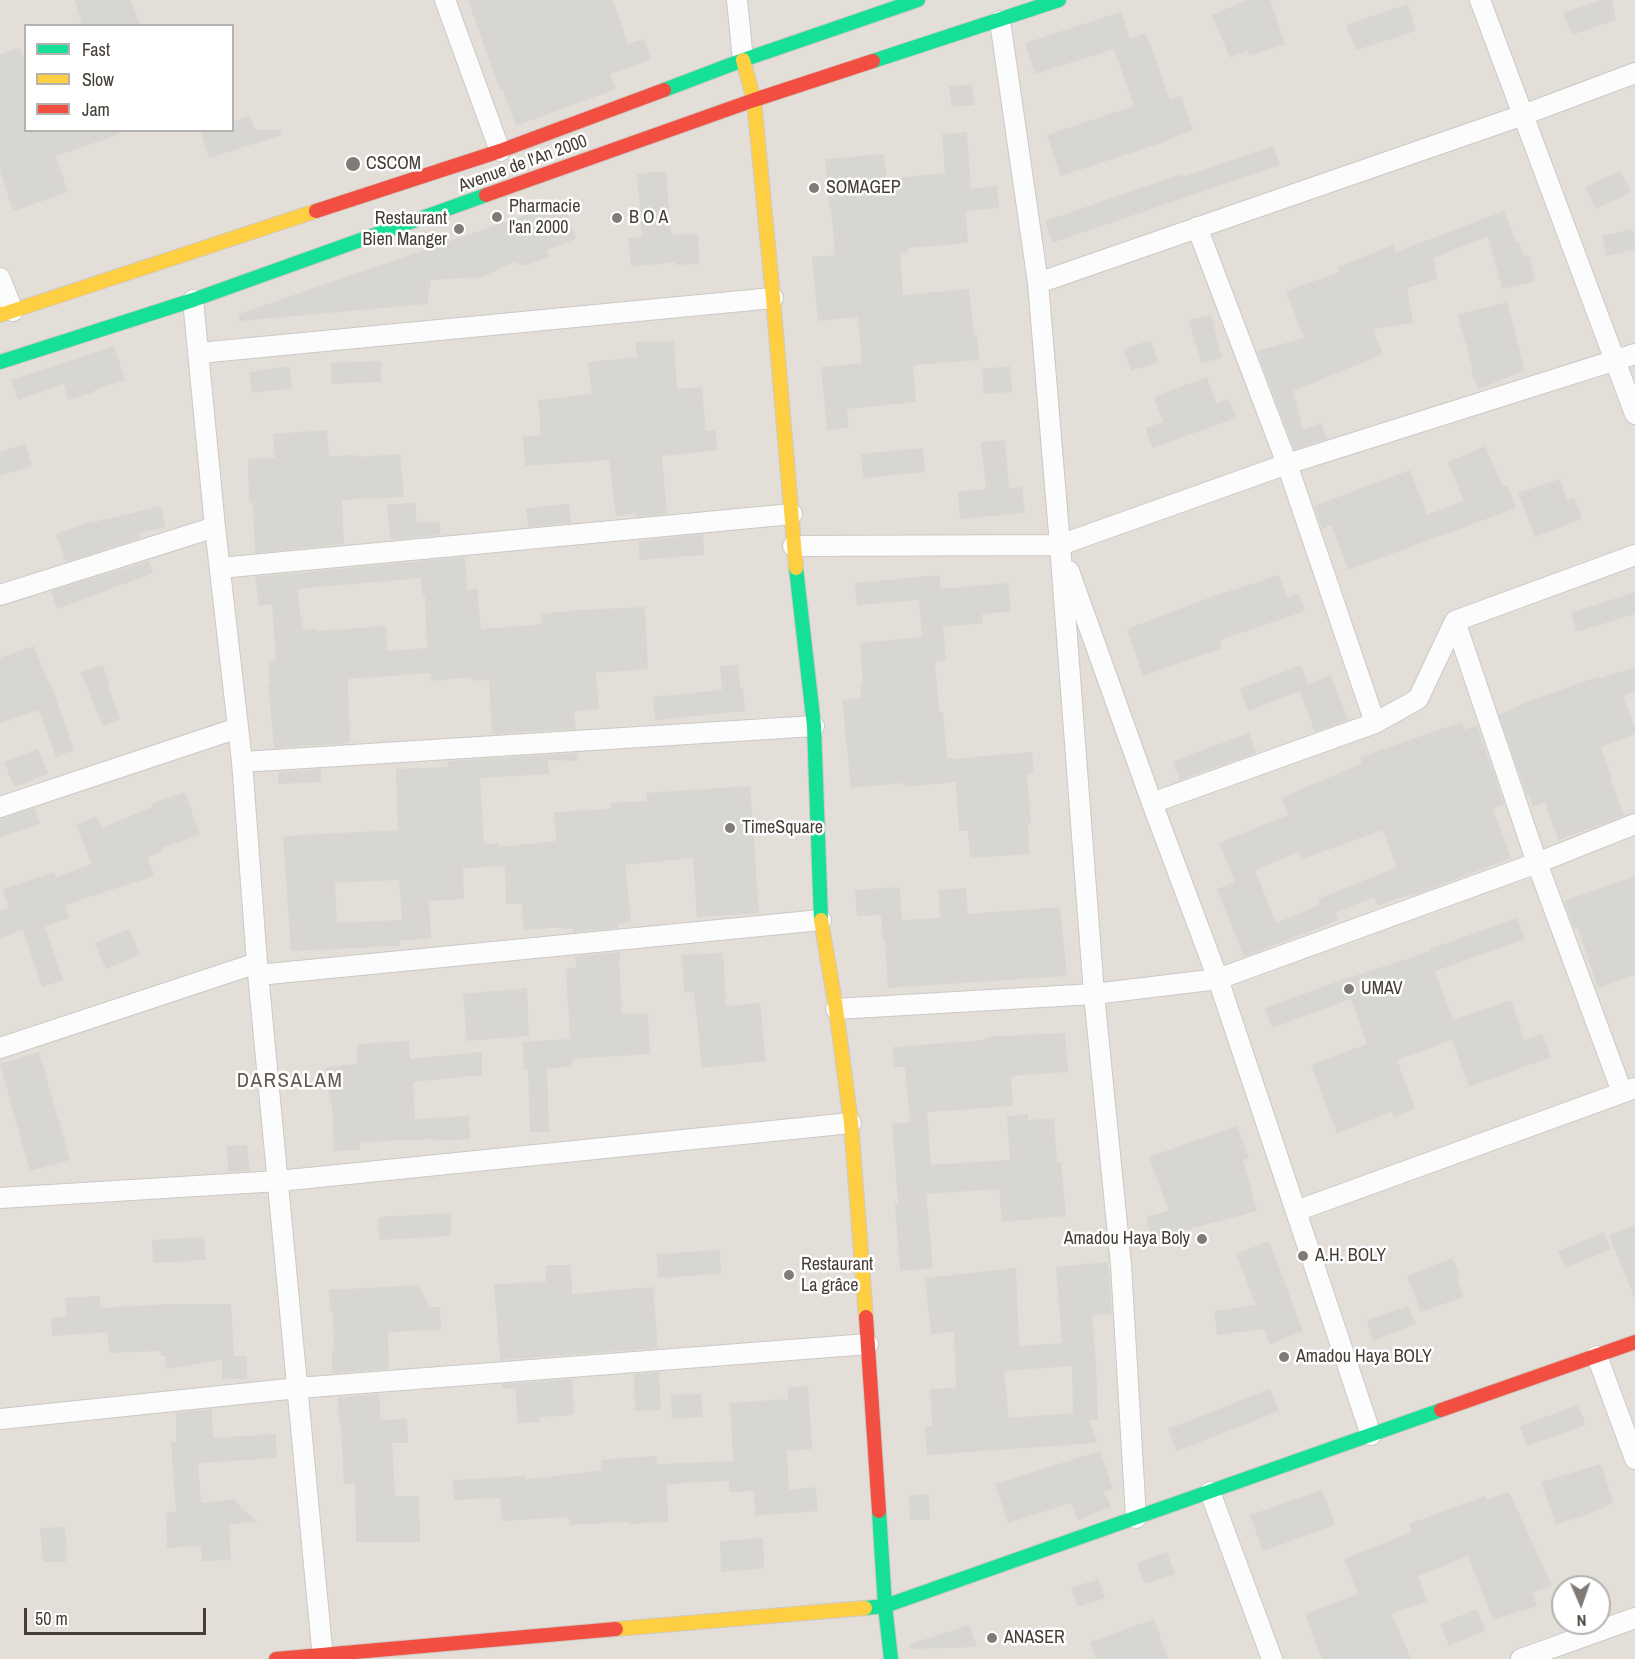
<!DOCTYPE html>
<html>
<head>
<meta charset="utf-8">
<style>
  body { margin:0 }
  #map { position:relative; width:1635px; height:1659px; overflow:hidden; background:#efedea; font-family:"Archivo Narrow",sans-serif }
  canvas { display:block }
  .legend { position:absolute; left:24px; top:24px; width:210px; height:108px; box-sizing:border-box; background:#fff; border:2px solid #b4b2af; margin:0; padding:8px 10px; list-style:none; font-size:18px; color:#443e37 }
  .legend li { display:flex; align-items:center; gap:12px; height:30px }
  .legend b { width:30px; border:2px solid #b4b2af }
  .north { position:absolute; left:1551px; top:1575px; width:60px; height:60px; box-sizing:border-box; background:#fff; border:2px solid #b4b2af; border-radius:50%; rotate:178deg; font-size:16px; font-weight:700; line-height:24px; text-align:center; color:#443e37 }
  .north::after { content:''; display:block; margin:auto; width:21px; height:27px; background:#807b76; clip-path:polygon(50% 0,100% 100%,50% 72%,0 100%) }
  .scale { position:absolute; left:24px; top:1608px; width:182px; height:27px; box-sizing:border-box; border:3px solid #443e37; border-top:0; padding-left:8px; font-size:18px; line-height:21px; white-space:nowrap; color:#443e37; -webkit-text-stroke:4px #fff; paint-order:stroke }
</style>
</head>
<body>
<div id="map">
<canvas width="1635" height="1659"></canvas>
<ul class="legend">
<li><b style="height:8px;background:#16e098"></b>Fast</li>
<li><b style="height:8px;background:#ffcf43"></b>Slow</li>
<li><b style="height:8px;background:#f24e42"></b>Jam</li>
</ul>
<div class="north">N</div>
<div class="scale">50 m</div>
</div>
<script>
const context = document.querySelector('canvas').getContext('2d');
context.lineJoin = 'round';
function paint(path, color) { context.fillStyle = color; context.fill(path, 'evenodd'); }
function strokePath(path, color, width, dash) { context.strokeStyle = color; context.lineWidth = width; context.lineCap = dash ? 'butt' : 'round'; context.setLineDash(dash || []); context.stroke(path); }
function label(font, color, halo, rows, align = 'center') {
  context.font = font + ' "Archivo Narrow",sans-serif'; context.lineWidth = 5; context.setLineDash([]); context.textBaseline = 'middle'; context.strokeStyle = halo; context.fillStyle = color; for (const [text, x, y, turn = 0] of rows) {
    context.save(); context.translate(x, y); context.rotate((+turn || 0) * Math.PI / 180); context.textAlign = isNaN(turn) ? turn : align; if (halo) context.strokeText(text, 0, 0); context.fillText(text, 0, 0); context.restore();
  }
}
paint(new Path2D(`
  M 0,0 L 1635,0 L 1635,1659 L 0,1659 ZM 26,26 L 232,26 L 232,130 L 26,130 ZM 1563,1587 L 1599,1587 L 1599,1623 L 1563,1623 Z`), '#e3ded8');
paint(new Path2D(`
  M 75,0 L 131,0 L 140,26 L 82,26 Z
  M 468,0 L 613,0 L 628,44 L 644,39 L 651,60 L 610,74 L 616,89 L 516,126 L 503,90 L 500,91 Z
  M 1247,0 L 1270,0 L 1285,44 L 1249,56 L 1247,50 L 1230,58 L 1212,15 Z
  M 1602,0 L 1612,0 L 1616,20 L 1572,35 L 1563,13 Z
  M 1408,4 L 1416,31 L 1356,50 L 1346,25 Z
  M 1121,12 L 1130,39 L 1146,33 L 1170,100 L 1181,96 L 1193,130 L 1169,139 L 1170,140 L 1061,176 L 1047,135 L 1134,106 L 1114,49 L 1035,74 L 1025,43 Z
  M 19,48 L 26,65 L 26,130 L 119,130 L 120,134 L 56,156 L 68,192 L 13,211 L 0,171 L 0,54 Z
  M 972,84 L 974,105 L 952,107 L 949,86 Z
  M 250,116 L 255,130 L 281,130 L 282,135 L 209,158 L 200,130 L 232,130 L 232,121 Z
  M 967,132 L 971,189 L 997,186 L 999,208 L 966,211 L 968,243 L 908,248 L 909,252 L 900,253 L 903,295 L 969,289 L 974,335 L 977,335 L 979,360 L 913,365 L 916,402 L 847,409 L 849,428 L 827,430 L 821,367 L 862,363 L 858,317 L 818,321 L 812,257 L 835,255 L 831,207 L 829,207 L 825,159 L 884,154 L 887,179 L 945,173 L 942,134 Z
  M 1273,146 L 1280,165 L 1052,243 L 1045,221 L 1182,174 L 1183,177 Z
  M 666,171 L 671,235 L 698,234 L 699,264 L 675,265 L 675,262 L 631,267 L 628,238 L 642,237 L 637,174 Z
  M 1621,171 L 1631,192 L 1596,209 L 1585,187 Z
  M 563,202 L 576,239 L 547,250 L 549,257 L 523,266 L 514,262 L 482,277 L 431,280 L 427,304 L 240,321 L 239,314 Z
  M 1504,211 L 1516,242 L 1519,241 L 1524,257 L 1529,256 L 1535,281 L 1502,289 L 1488,236 L 1433,258 L 1438,279 L 1407,288 L 1413,323 L 1373,329 L 1383,354 L 1293,391 L 1303,430 L 1321,423 L 1327,439 L 1294,449 L 1257,351 L 1304,338 L 1286,291 L 1340,272 L 1338,267 L 1393,245 L 1396,252 Z
  M 1632,229 L 1635,240 L 1635,249 L 1607,256 L 1602,236 Z
  M 1507,302 L 1525,370 L 1479,389 L 1471,372 L 1473,371 L 1458,315 Z
  M 1211,315 L 1222,358 L 1201,363 L 1189,320 Z
  M 1151,340 L 1158,362 L 1131,371 L 1124,349 Z
  M 674,341 L 677,389 L 702,387 L 706,431 L 715,430 L 718,450 L 662,456 L 667,514 L 636,517 L 636,513 L 616,516 L 609,460 L 525,466 L 523,436 L 541,435 L 538,400 L 592,394 L 588,362 L 637,357 L 636,342 Z
  M 114,346 L 125,380 L 94,390 L 95,392 L 68,400 L 64,384 L 18,400 L 11,380 Z
  M 381,361 L 381,382 L 331,384 L 331,363 Z
  M 289,366 L 292,388 L 252,393 L 249,372 Z
  M 1010,366 L 1012,392 L 984,394 L 982,369 Z
  M 1207,377 L 1216,403 L 1229,399 L 1236,418 L 1152,448 L 1146,428 L 1163,422 L 1154,397 Z
  M 327,430 L 329,456 L 357,455 L 357,457 L 400,454 L 404,497 L 342,500 L 344,544 L 255,553 L 253,503 L 249,503 L 248,459 L 275,458 L 273,434 Z
  M 1005,440 L 1009,488 L 1022,487 L 1025,513 L 960,519 L 958,492 L 986,489 L 981,442 Z
  M 25,444 L 32,466 L 0,476 L 0,452 Z
  M 1485,446 L 1503,487 L 1507,485 L 1516,508 L 1348,570 L 1331,525 L 1322,529 L 1314,506 L 1410,470 L 1427,515 L 1464,501 L 1448,462 Z
  M 923,448 L 925,472 L 863,478 L 861,454 Z
  M 1560,479 L 1567,500 L 1574,498 L 1582,519 L 1535,537 L 1518,493 Z
  M 415,502 L 417,523 L 440,522 L 440,535 L 391,540 L 387,505 Z
  M 569,504 L 571,523 L 528,527 L 526,508 Z
  M 161,506 L 166,527 L 139,533 L 140,538 L 66,562 L 56,534 L 90,522 L 90,523 Z
  M 703,534 L 704,555 L 640,560 L 638,541 Z
  M 465,557 L 467,590 L 477,589 L 481,629 L 543,624 L 541,614 L 579,610 L 645,607 L 648,669 L 596,673 L 599,709 L 574,711 L 576,729 L 492,734 L 489,679 L 473,681 L 472,677 L 431,681 L 430,673 L 348,679 L 350,743 L 274,748 L 268,683 L 270,683 L 268,661 L 276,660 L 272,604 L 259,606 L 255,577 ZM 421,578 L 423,597 L 425,596 L 427,648 L 387,651 L 386,626 L 317,631 L 317,629 L 303,630 L 297,589 Z
  M 149,561 L 153,573 L 57,609 L 51,591 Z
  M 939,575 L 941,589 L 1008,583 L 1011,611 L 982,614 L 983,623 L 943,627 L 946,660 L 935,662 L 939,712 L 943,712 L 947,758 L 953,758 L 953,759 L 1032,752 L 1034,773 L 1027,774 L 1031,824 L 1028,824 L 1030,854 L 970,858 L 968,831 L 959,831 L 956,782 L 904,787 L 903,783 L 851,788 L 842,700 L 861,698 L 860,686 L 863,686 L 860,643 L 922,637 L 919,600 L 857,605 L 855,583 Z
  M 1279,575 L 1287,598 L 1299,593 L 1305,611 L 1220,640 L 1222,648 L 1143,676 L 1127,629 L 1211,597 Z
  M 1635,592 L 1635,614 L 1577,632 L 1571,613 Z
  M 34,646 L 48,683 L 50,682 L 74,750 L 56,757 L 39,710 L 0,723 L 0,658 Z
  M 103,665 L 110,686 L 108,687 L 120,719 L 103,726 L 81,672 Z
  M 739,665 L 740,688 L 743,688 L 745,711 L 655,720 L 653,697 L 722,690 L 720,666 Z
  M 1301,665 L 1308,684 L 1331,675 L 1348,720 L 1315,732 L 1300,691 L 1248,711 L 1240,689 Z
  M 1635,667 L 1635,692 L 1623,696 L 1635,728 L 1635,734 L 1601,747 L 1612,779 L 1610,779 L 1624,816 L 1558,840 L 1545,802 L 1533,806 L 1529,795 L 1527,796 L 1499,715 L 1529,701 L 1600,676 L 1600,678 Z
  M 1462,722 L 1465,730 L 1477,725 L 1504,804 L 1493,809 L 1511,858 L 1428,890 L 1411,896 L 1410,894 L 1378,906 L 1374,897 L 1335,913 L 1338,920 L 1244,957 L 1217,889 L 1235,882 L 1219,843 L 1288,815 L 1282,798 L 1362,763 L 1360,757 ZM 1383,830 L 1397,867 L 1318,899 L 1320,905 L 1276,923 L 1255,870 L 1298,852 L 1302,859 Z
  M 1249,733 L 1256,753 L 1180,780 L 1173,761 Z
  M 38,749 L 48,774 L 14,787 L 4,762 Z
  M 578,753 L 578,761 L 548,760 L 549,774 L 480,778 L 484,844 L 499,843 L 499,847 L 556,841 L 554,812 L 611,809 L 611,803 L 647,801 L 646,793 L 750,786 L 759,913 L 697,917 L 693,858 L 625,865 L 631,922 L 618,924 L 618,928 L 573,932 L 573,928 L 564,929 L 563,927 L 523,930 L 522,904 L 506,904 L 505,866 L 463,868 L 464,899 L 429,901 L 431,939 L 400,940 L 400,946 L 291,951 L 283,836 L 398,830 L 396,769 L 448,767 L 447,761 ZM 399,880 L 402,920 L 337,923 L 335,883 Z
  M 321,769 L 322,782 L 278,784 L 278,772 Z
  M 185,792 L 200,835 L 162,848 L 163,851 L 148,857 L 154,876 L 65,905 L 69,918 L 45,926 L 63,980 L 42,987 L 23,930 L 0,938 L 0,911 L 9,908 L 3,889 L 54,872 L 56,877 L 92,864 L 76,825 L 97,816 L 102,828 L 152,807 L 151,804 Z
  M 35,808 L 40,824 L 0,837 L 0,819 Z
  M 1635,876 L 1635,975 L 1598,988 L 1578,928 L 1574,929 L 1564,901 Z
  M 900,887 L 902,920 L 940,918 L 938,890 L 966,888 L 968,914 L 1060,907 L 1067,976 L 888,988 L 885,940 L 883,940 L 881,915 L 857,916 L 855,890 Z
  M 1517,918 L 1525,939 L 1435,971 L 1453,1020 L 1511,1000 L 1524,1040 L 1542,1034 L 1551,1057 L 1469,1087 L 1452,1040 L 1397,1060 L 1415,1109 L 1394,1117 L 1392,1112 L 1337,1133 L 1311,1065 L 1367,1044 L 1351,999 L 1272,1028 L 1265,1008 L 1336,982 L 1431,951 L 1430,949 Z
  M 129,929 L 140,955 L 106,969 L 95,943 Z
  M 620,952 L 620,958 L 619,958 L 622,1014 L 648,1013 L 650,1054 L 572,1059 L 572,1067 L 547,1068 L 549,1132 L 530,1132 L 528,1069 L 524,1070 L 522,1042 L 570,1039 L 566,969 L 576,968 L 575,956 Z
  M 723,953 L 726,1006 L 760,1003 L 766,1061 L 702,1068 L 694,992 L 684,993 L 682,955 Z
  M 527,988 L 529,1036 L 467,1041 L 463,994 Z
  M 1065,1033 L 1068,1072 L 1011,1076 L 1013,1106 L 927,1112 L 931,1165 L 1010,1160 L 1007,1116 L 1028,1114 L 1028,1120 L 1054,1118 L 1057,1163 L 1061,1162 L 1066,1216 L 1002,1222 L 999,1189 L 926,1194 L 933,1268 L 900,1271 L 895,1204 L 898,1204 L 892,1124 L 910,1122 L 905,1067 L 894,1067 L 893,1047 L 985,1040 L 985,1037 Z
  M 409,1041 L 410,1059 L 482,1052 L 482,1075 L 413,1082 L 415,1119 L 469,1116 L 470,1139 L 434,1141 L 434,1139 L 360,1142 L 360,1150 L 334,1151 L 332,1103 L 330,1103 L 326,1067 L 357,1064 L 357,1044 Z
  M 39,1052 L 70,1160 L 30,1171 L 0,1064 Z
  M 1237,1126 L 1249,1158 L 1243,1160 L 1257,1211 L 1152,1239 L 1146,1217 L 1169,1211 L 1149,1157 Z
  M 247,1145 L 250,1171 L 228,1172 L 227,1146 Z
  M 451,1213 L 451,1236 L 379,1240 L 378,1217 Z
  M 1635,1225 L 1635,1296 L 1634,1297 L 1609,1235 Z
  M 1604,1232 L 1611,1249 L 1566,1268 L 1558,1251 Z
  M 204,1237 L 206,1260 L 153,1263 L 152,1240 Z
  M 1269,1241 L 1303,1331 L 1270,1344 L 1264,1329 L 1217,1335 L 1214,1311 L 1256,1305 L 1236,1254 Z
  M 720,1250 L 721,1274 L 658,1278 L 657,1254 Z
  M 1452,1258 L 1460,1276 L 1457,1278 L 1463,1297 L 1421,1312 L 1407,1276 Z
  M 1108,1262 L 1112,1314 L 1092,1315 L 1096,1364 L 1098,1420 L 1090,1420 L 1097,1443 L 927,1455 L 925,1427 L 932,1426 L 930,1389 L 956,1388 L 954,1332 L 931,1334 L 925,1278 L 1016,1268 L 1019,1346 L 1062,1343 L 1056,1267 ZM 1072,1366 L 1073,1413 L 1009,1418 L 1004,1371 Z
  M 546,1265 L 571,1265 L 572,1294 L 653,1287 L 658,1348 L 500,1360 L 494,1284 L 546,1282 Z
  M 419,1285 L 429,1307 L 440,1307 L 441,1330 L 388,1332 L 389,1369 L 336,1373 L 332,1372 L 332,1350 L 334,1350 L 333,1311 L 330,1311 L 329,1290 Z
  M 100,1296 L 101,1308 L 169,1304 L 231,1304 L 234,1356 L 247,1356 L 247,1379 L 222,1379 L 222,1360 L 166,1369 L 165,1356 L 160,1356 L 161,1351 L 109,1353 L 108,1332 L 52,1336 L 51,1318 L 67,1316 L 65,1298 Z
  M 1408,1306 L 1416,1324 L 1373,1341 L 1367,1320 Z
  M 659,1372 L 661,1410 L 635,1411 L 634,1374 Z
  M 572,1379 L 574,1415 L 540,1417 L 540,1422 L 517,1423 L 516,1388 L 502,1389 L 502,1384 Z
  M 808,1386 L 812,1449 L 787,1451 L 789,1490 L 816,1487 L 818,1511 L 755,1516 L 754,1491 L 729,1492 L 729,1481 L 667,1484 L 668,1522 L 628,1524 L 628,1522 L 570,1525 L 569,1517 L 502,1521 L 500,1498 L 454,1500 L 453,1480 L 526,1476 L 526,1479 L 549,1477 L 602,1470 L 601,1460 L 656,1456 L 657,1464 L 733,1461 L 730,1403 L 788,1399 L 788,1388 Z
  M 1270,1389 L 1279,1411 L 1177,1451 L 1168,1429 Z
  M 379,1394 L 381,1420 L 407,1419 L 408,1443 L 392,1443 L 395,1496 L 419,1496 L 420,1542 L 356,1542 L 355,1483 L 344,1484 L 341,1425 L 339,1425 L 338,1397 Z
  M 701,1394 L 703,1417 L 672,1419 L 671,1395 Z
  M 1578,1405 L 1586,1425 L 1527,1446 L 1520,1426 Z
  M 212,1409 L 213,1438 L 276,1434 L 277,1458 L 198,1463 L 201,1503 L 235,1499 L 240,1507 L 258,1522 L 229,1524 L 231,1560 L 202,1561 L 201,1546 L 167,1548 L 166,1513 L 176,1512 L 171,1442 L 176,1442 L 176,1413 Z
  M 1100,1451 L 1113,1489 L 1104,1492 L 1111,1507 L 1078,1520 L 1071,1503 L 1008,1523 L 995,1484 Z
  M 1601,1464 L 1613,1503 L 1587,1515 L 1556,1524 L 1541,1482 Z
  M 1322,1490 L 1335,1525 L 1263,1551 L 1250,1515 Z
  M 1509,1492 L 1552,1586 L 1532,1592 L 1537,1606 L 1493,1620 L 1468,1556 L 1418,1576 L 1427,1601 L 1392,1614 L 1411,1659 L 1322,1659 L 1305,1614 L 1358,1594 L 1344,1559 L 1412,1532 L 1409,1524 L 1485,1496 L 1486,1500 Z
  M 929,1494 L 930,1520 L 910,1520 L 909,1495 Z
  M 65,1527 L 67,1556 L 66,1556 L 66,1562 L 43,1562 L 40,1528 Z
  M 763,1538 L 764,1567 L 761,1567 L 761,1569 L 721,1572 L 720,1541 Z
  M 1167,1552 L 1175,1574 L 1145,1584 L 1137,1563 Z
  M 1098,1579 L 1105,1598 L 1077,1607 L 1071,1588 Z
  M 1477,1609 L 1485,1631 L 1449,1646 L 1440,1624 Z
  M 1154,1619 L 1168,1659 L 1096,1659 L 1090,1642 Z
  M 969,1625 L 977,1647 L 911,1649 L 910,1644 Z`), '#d8d6d2');
const street = new Path2D(`
  M 445,0 L 500,151
  M 737,0 L 743,60
  M 1480,0 L 1635,414
  M 1000,21 L 1038,283 L 1060,545 L 1094,994 L 1121,1265 L 1136,1518
  M 1197,227 L 1287,464 L 1375,723
  M 0,278 L 13,311
  M 1038,283 L 1523,115 L 1635,73
  M 193,300 L 215,527 L 242,762 L 257,963 L 323,1659
  M 199,353 L 773,298
  M 793,546 L 1060,545 L 1287,464 L 1635,354
  M 220,568 L 792,514
  M 1069,571 L 1152,803 L 1218,979 L 1371,1435
  M 0,595 L 215,527
  M 1455,621 L 1537,863 L 1622,1092
  M 242,762 L 814,726
  M 1152,803 L 1375,723 L 1418,699 L 1455,621 L 1635,555
  M 0,807 L 238,728
  M 258,975 L 821,920
  M 836,1009 L 1094,994 L 1218,979 L 1537,863 L 1635,824
  M 0,1048 L 257,963
  M 0,1198 L 279,1181 L 851,1123
  M 1296,1211 L 1635,1088
  M 1597,1356 L 1635,1459
  M 0,1419 L 298,1388 L 868,1344
  M 1210,1492 L 1272,1659
  M 1521,1659 L 1635,1618`);
const fast = new Path2D(`
  M 873,61 L 1059,0
  M 664,90 L 743,60 L 918,0
  M 0,362 L 193,300 L 486,195
  M 796,568 L 814,726 L 821,920
  M 879,1511 L 885,1606 L 891,1659
  M 865,1608 L 885,1606 L 1441,1410`);
const slow = new Path2D(`
  M 743,60 L 754,100 L 773,298 L 796,568
  M 0,315 L 316,211
  M 821,920 L 836,1009 L 851,1123 L 866,1317
  M 616,1629 L 865,1608`);
const jam = new Path2D(`
  M 486,195 L 754,100 L 873,61
  M 316,211 L 500,151 L 664,90
  M 866,1317 L 879,1511
  M 1441,1410 L 1635,1342
  M 276,1659 L 616,1629`);
strokePath(street, '#cbc9c6', 22);
strokePath(fast, '#cec9c1', 16);
strokePath(slow, '#cec9c1', 16);
strokePath(jam, '#cec9c1', 16);
strokePath(street, '#fdfcfc', 20);
strokePath(fast, '#16e098', 14);
strokePath(slow, '#ffcf43', 14);
strokePath(jam, '#f24e42', 14);
for (const [x, y, r, color] of [
  [353,164,8,"#807b76"],
  [814,188,6,"#807b76"],
  [497,217,6,"#807b76"],
  [617,218,6,"#807b76"],
  [459,229,6,"#807b76"],
  [730,828,6,"#807b76"],
  [1349,989,6,"#807b76"],
  [1202,1239,6,"#807b76"],
  [1303,1256,6,"#807b76"],
  [789,1275,6,"#807b76"],
  [1284,1357,6,"#807b76"],
  [992,1638,6,"#807b76"]
]) { const dot = new Path2D(); dot.arc(x, y, r, 0, 2 * Math.PI); context.fillStyle = color; context.fill(dot); strokePath(dot, '#fff', 2); }
label('18px', '#443e37', '#fff', [
  ["CSCOM",366,164],
  ["SOMAGEP",826,188],
  ["Pharmacie",509,207],
  ["l'an 2000",509,228],
  ["B O A",629,218],
  ["Restaurant",447,219,"right"],
  ["Bien Manger",447,240,"right"],
  ["TimeSquare",742,828],
  ["UMAV",1361,989],
  ["Amadou Haya Boly",1190,1239,"right"],
  ["A.H. BOLY",1315,1256],
  ["Restaurant",801,1265],
  ["La grâce",801,1286],
  ["Amadou Haya BOLY",1296,1357],
  ["ANASER",1004,1638]
], 'left');
label('18px', '#443e37', '#fff', [
  ["Avenue de l'An 2000",523,164,-20]
]);
context.letterSpacing = '1.5px';
label('21px', '#665b4f', '#fff', [
  ["DARSALAM",290,1081]
]);
context.letterSpacing = '0px';
</script>
</body>
</html>
